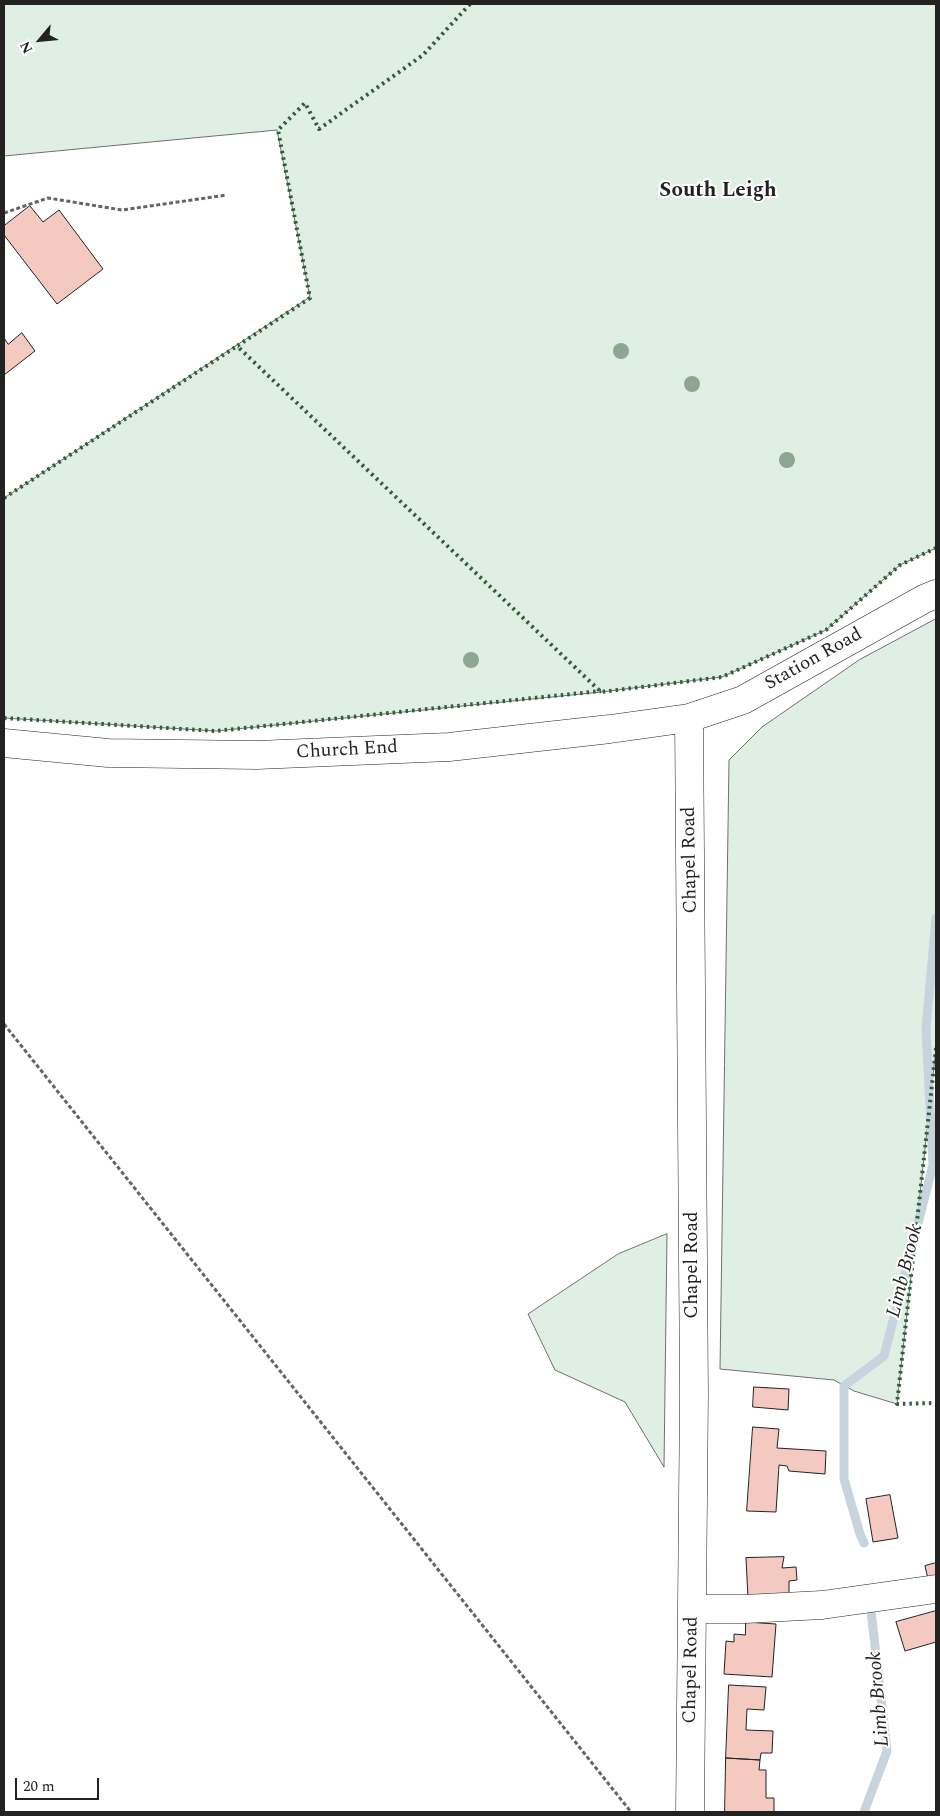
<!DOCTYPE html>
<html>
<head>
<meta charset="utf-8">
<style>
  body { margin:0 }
  #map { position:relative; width:940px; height:1816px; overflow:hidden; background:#fff; font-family:Spectral,serif }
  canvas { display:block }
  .frame { position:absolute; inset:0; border:5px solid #222; pointer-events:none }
  .north { position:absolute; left:15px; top:15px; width:50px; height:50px; -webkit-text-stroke:4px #fff; paint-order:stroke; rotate:242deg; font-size:14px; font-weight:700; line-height:20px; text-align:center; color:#222 }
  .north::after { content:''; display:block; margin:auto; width:18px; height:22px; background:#222; clip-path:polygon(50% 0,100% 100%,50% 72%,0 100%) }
  .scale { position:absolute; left:15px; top:1778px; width:84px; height:22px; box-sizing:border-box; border:2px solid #222; border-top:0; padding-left:6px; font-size:15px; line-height:18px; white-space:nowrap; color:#222; -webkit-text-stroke:4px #fff; paint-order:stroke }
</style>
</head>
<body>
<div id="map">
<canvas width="940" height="1816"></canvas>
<div class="frame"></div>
<div class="north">N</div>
<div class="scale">20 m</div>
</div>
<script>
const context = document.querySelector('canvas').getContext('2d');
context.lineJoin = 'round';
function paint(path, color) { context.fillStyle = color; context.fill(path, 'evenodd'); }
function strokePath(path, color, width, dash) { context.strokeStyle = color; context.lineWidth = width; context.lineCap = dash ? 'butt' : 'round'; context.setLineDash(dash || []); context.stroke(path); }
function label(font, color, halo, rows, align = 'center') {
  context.font = font + ' Spectral,serif'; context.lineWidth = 4; context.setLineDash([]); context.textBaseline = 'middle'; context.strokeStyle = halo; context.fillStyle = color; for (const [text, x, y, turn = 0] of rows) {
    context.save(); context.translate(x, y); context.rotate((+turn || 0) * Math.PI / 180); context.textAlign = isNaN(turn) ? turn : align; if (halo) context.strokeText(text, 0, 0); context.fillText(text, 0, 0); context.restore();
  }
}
const green = new Path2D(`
  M 4,4 L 936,4 L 936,548 L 900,565 L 826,630 L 722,677 L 601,692 L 216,731 L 4,718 L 4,498 L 310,297 L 277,130 L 4,156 Z
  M 936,619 L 936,1048 L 897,1404 L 854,1391 L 834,1380 L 720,1369 L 729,760 L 762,727 L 859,660 Z
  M 667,1234 L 664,1467 L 625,1402 L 555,1370 L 528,1314 L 618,1254 Z`);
paint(green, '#e0efe3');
strokePath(green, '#6f6f6f', 1);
strokePath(new Path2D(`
  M 864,1543 L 860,1534 L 844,1479 L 844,1386 L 884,1356 L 933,1165 L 926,1029 L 936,918
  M 864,1812 L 887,1751 L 871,1611`), '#c7d3dd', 9);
const building = new Path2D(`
  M 30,206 L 43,222 L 59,210 L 103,269 L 57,304 L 4,235 L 4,226 Z
  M 22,333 L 35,351 L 4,375 L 4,338 L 8,344 Z
  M 754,1387 L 789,1389 L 788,1410 L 753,1407 Z
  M 753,1427 L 779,1429 L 777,1448 L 826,1451 L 825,1474 L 789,1471 L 787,1466 L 779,1465 L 776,1512 L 747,1511 Z
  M 890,1495 L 898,1538 L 873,1542 L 866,1499 Z
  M 784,1557 L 782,1568 L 796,1567 L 797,1580 L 789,1581 L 789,1597 L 748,1598 L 746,1558 Z
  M 936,1563 L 936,1577 L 928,1579 L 925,1566 Z
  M 936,1611 L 936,1642 L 905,1651 L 896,1622 Z
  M 746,1622 L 776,1624 L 772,1677 L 724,1674 L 726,1641 L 734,1642 L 734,1634 L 745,1635 Z
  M 729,1685 L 766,1687 L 764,1710 L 747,1709 L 746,1730 L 773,1731 L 772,1753 L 761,1753 L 760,1760 L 726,1758 Z
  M 726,1758 L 760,1760 L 759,1770 L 766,1770 L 766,1798 L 774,1798 L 774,1812 L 725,1812 Z`);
paint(building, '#f3c9c0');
strokePath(building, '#222', 1);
const minor = new Path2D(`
  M 689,718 L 694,1395 L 690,1812
  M 4,743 L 108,753 L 257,755 L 449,747 L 610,729 L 689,718 L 743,700 L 924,599 L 936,594
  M 693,1609 L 745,1609 L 822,1605 L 936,1589`);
strokePath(minor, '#222', 29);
strokePath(new Path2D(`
  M 4,213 L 48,198 L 122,210 L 227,195
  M 4,1024 L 631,1812`), '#646464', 3, [4, 2.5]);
strokePath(minor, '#fff', 28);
strokePath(new Path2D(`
  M 470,4 L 423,55 L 319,129 L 305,103 L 278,130 L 310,298 L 237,346 L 601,692 L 722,677 L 826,630 L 900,565 L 936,548
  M 4,498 L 237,346 L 239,347
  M 4,718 L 216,731 L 601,691
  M 936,1048 L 897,1404 L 936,1403`), '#2f5e38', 4, [2.5, 4]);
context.fillStyle = '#8da692';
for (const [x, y] of [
  [621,351],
  [692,384],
  [787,460],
  [471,660]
]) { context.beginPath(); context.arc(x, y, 8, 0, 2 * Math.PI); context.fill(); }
label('19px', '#222', '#fff', [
  ["Station Road",814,660,-29],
  ["Church End",347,751,-3],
  ["Chapel Road",691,860,-91],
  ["Chapel Road",693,1265,-90],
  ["Chapel Road",692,1670,-89]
]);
label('italic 20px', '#222', '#fff', [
  ["Limb Brook",906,1271,-76],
  ["Limb Brook",880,1699,-95]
]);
label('bold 21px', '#222', '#fff', [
  ["South Leigh",718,192]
]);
</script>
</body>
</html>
